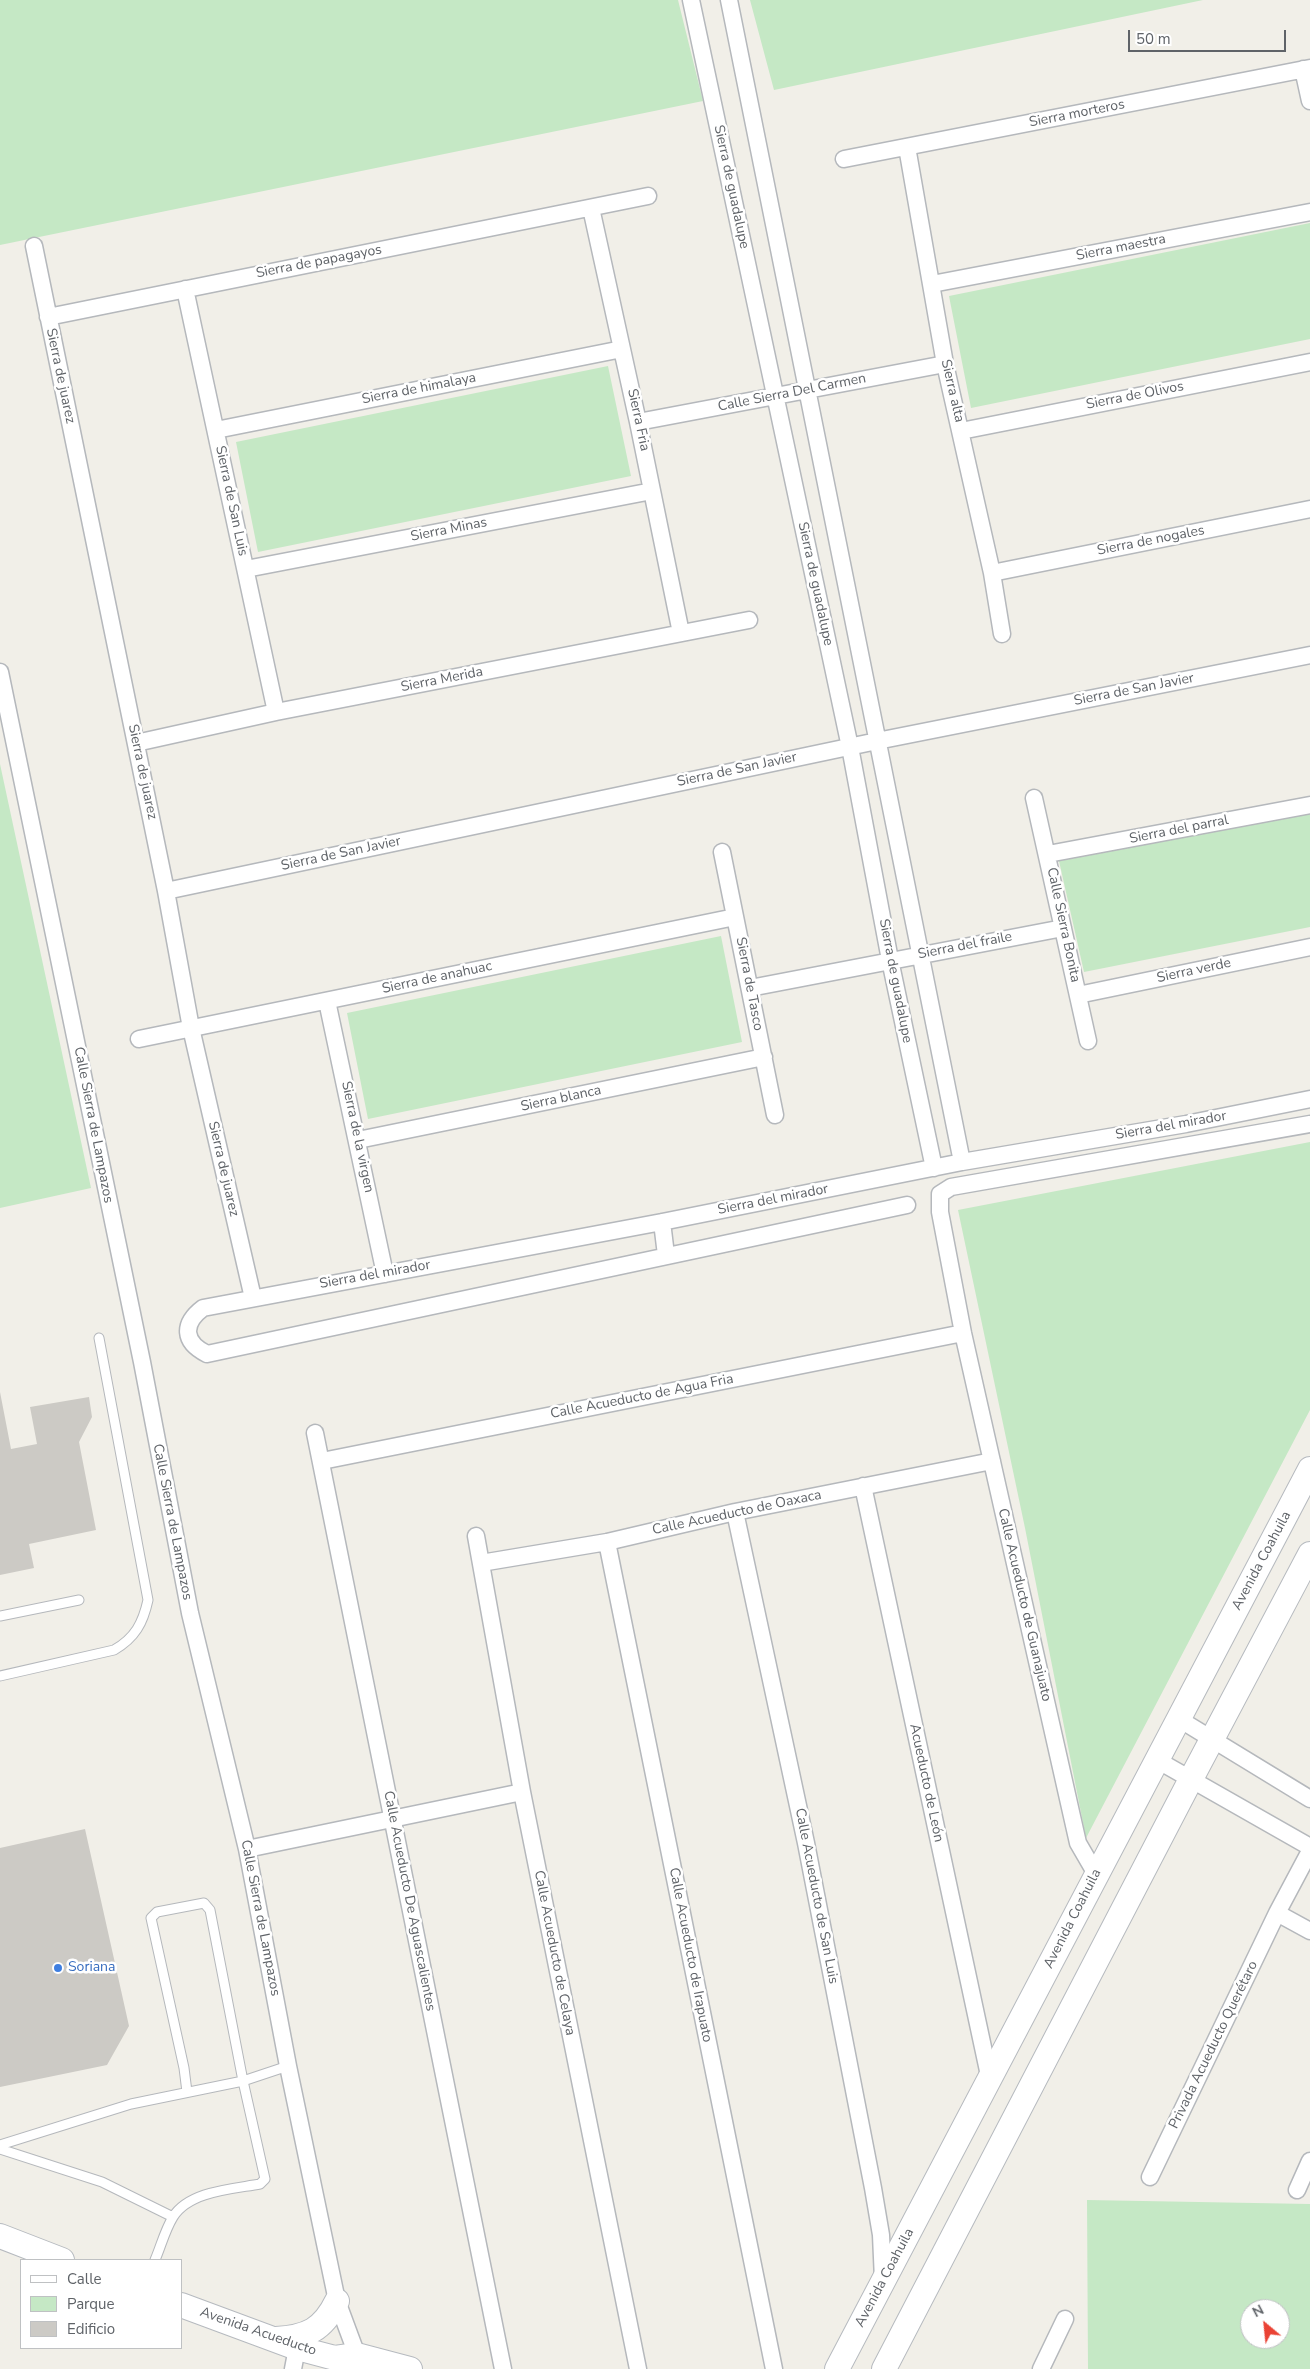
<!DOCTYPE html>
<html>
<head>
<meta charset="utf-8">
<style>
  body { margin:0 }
  #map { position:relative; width:1310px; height:2369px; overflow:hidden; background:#f1efe8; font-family:"Nunito Sans",sans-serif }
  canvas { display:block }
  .legend { position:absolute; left:20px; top:2259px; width:162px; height:90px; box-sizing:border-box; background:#fff; border:1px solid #bfc1c3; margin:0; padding:6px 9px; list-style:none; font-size:15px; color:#5f6368 }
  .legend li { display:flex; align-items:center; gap:10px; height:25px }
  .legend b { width:25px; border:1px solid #bfc1c3 }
  .north { position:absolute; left:1240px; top:2299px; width:50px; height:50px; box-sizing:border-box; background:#fff; border:1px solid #bfc1c3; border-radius:50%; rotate:332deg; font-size:14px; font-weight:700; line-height:20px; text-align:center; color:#5f6368 }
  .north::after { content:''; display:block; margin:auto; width:18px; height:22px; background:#ea4335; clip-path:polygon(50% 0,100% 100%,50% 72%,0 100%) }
  .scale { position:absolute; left:1128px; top:30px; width:158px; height:22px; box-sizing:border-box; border:2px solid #5f6368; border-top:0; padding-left:6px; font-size:15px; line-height:18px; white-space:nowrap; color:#5f6368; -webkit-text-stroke:4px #fff; paint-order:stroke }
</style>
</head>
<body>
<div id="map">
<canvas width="1310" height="2369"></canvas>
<ul class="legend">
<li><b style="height:6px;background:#fff"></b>Calle</li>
<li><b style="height:14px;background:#c5e8c5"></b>Parque</li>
<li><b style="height:14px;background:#cccac5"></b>Edificio</li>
</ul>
<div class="north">N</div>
<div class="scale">50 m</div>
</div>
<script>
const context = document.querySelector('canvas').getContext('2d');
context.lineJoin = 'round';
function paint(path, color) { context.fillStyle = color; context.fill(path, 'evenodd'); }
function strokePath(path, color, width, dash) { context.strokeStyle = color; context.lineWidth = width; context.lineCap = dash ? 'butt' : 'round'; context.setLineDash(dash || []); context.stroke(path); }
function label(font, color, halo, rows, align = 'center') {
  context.font = font + ' "Nunito Sans",sans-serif'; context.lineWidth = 5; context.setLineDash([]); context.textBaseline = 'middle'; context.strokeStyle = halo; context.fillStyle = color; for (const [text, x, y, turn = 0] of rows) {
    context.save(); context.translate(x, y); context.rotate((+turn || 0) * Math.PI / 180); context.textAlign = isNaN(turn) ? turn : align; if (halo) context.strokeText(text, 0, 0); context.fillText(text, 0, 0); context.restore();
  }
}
paint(new Path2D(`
  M 0,0 L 678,0 L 703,101 L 0,245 Z
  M 750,0 L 1203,0 L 774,90 Z
  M 1310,223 L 1310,339 L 971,408 L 949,296 Z
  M 608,366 L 631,476 L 258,552 L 236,442 Z
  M 0,764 L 91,1188 L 0,1208 Z
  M 1310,814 L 1310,927 L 1084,972 L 1059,861 Z
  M 721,936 L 742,1042 L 368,1119 L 347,1013 Z
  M 1310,1142 L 1310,1410 L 1086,1838 L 1025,1528 L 958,1210 Z
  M 1087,2200 L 1310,2204 L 1310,2369 L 1088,2369 ZM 1250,2309 L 1280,2309 L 1280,2339 L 1250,2339 Z`), '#c5e8c5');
paint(new Path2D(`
  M 0,1392 L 11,1449 L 37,1444 L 30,1407 L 89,1397 L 92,1417 L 79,1442 L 96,1530 L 29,1544 L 34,1568 L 0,1575 Z
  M 85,1829 L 129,2026 L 107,2065 L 0,2087 L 0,1848 Z`), '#cccac5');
const lane = new Path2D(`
  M 0,1616 L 79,1600
  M 0,1676 L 114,1650 C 135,1638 143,1623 148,1600 L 99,1338
  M 0,2145 L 131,2104 L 243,2081 L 288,2066
  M 0,2149 L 102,2182 L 173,2217
  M 155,2260 C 161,2246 165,2230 173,2217 C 189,2191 233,2189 260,2184 L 265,2179 L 243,2081 L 210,1910 L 204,1903 L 157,1912 L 151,1918 L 184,2068 L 187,2092`);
const street = new Path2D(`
  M 691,0 L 850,747 L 890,960 L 934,1168
  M 729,0 L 962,1162
  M 1303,69 L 1310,101
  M 907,147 L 945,364 L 992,573 L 1002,634
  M 844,159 L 1310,68
  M 591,208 L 638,422 L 681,633
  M 34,246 L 166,891 L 191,1028 L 253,1298
  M 932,284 L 1310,212
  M 185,289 L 276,712
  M 48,317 L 648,196
  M 638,422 L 945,364
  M 216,430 L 622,349
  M 961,431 L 1310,362
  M 246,569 L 652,491
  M 992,573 L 1310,509
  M 0,672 L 142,1362 L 190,1613 L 247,1849 L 288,2066 L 337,2301 L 357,2355 L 357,2364
  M 136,743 L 276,712 L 749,620
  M 1034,798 L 1088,1041
  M 722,852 L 775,1115
  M 1048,854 L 1310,805
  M 166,891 L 877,741 L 1310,655
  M 750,988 L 1063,928
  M 1078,995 L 1310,947
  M 327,1001 L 385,1274
  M 139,1039 L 735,917
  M 358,1140 L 764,1057
  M 907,1205 L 207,1354 C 183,1342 182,1324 203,1308 L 662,1222 L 962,1162 L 1186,1124 L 1310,1099
  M 662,1222 L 666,1255
  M 315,1433 L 503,2369
  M 322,1461 L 963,1333
  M 863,1486 L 990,2080
  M 735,1512 L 806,1843 L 873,2188 L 881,2235 L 883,2280
  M 476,1536 L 522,1792 L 638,2369
  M 607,1542 L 774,2369
  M 481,1563 L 607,1542 L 735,1512 L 992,1461
  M 1179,1719 L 1310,1799
  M 1157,1760 L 1310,1847
  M 247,1849 L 522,1792
  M 1096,1874 L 1078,1843 L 963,1333 L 940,1212 L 940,1194 L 951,1187 L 1310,1124
  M 1277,1913 L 1310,1931
  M 1150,2177 L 1277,1913 L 1310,1851
  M 1297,2190 L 1310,2161
  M 293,2369 L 297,2348
  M 1041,2369 L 1065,2319`);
const secondary = new Path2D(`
  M 0,2236 L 62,2260
  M 181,2305 L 297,2348 L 335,2358 L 350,2369
  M 276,2339 C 307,2337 323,2330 337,2301
  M 335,2358 L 357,2355 L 410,2369
  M 837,2369 L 1310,1469
  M 884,2369 L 1191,1779 L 1310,1554`);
strokePath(lane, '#b5b8bc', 11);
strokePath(street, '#b5b8bc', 19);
strokePath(secondary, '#b6babf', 26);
strokePath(lane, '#fff', 9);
strokePath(street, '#fff', 16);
strokePath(secondary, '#fff', 24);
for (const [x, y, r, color] of [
  [58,1968,5,"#3f7fe0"]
]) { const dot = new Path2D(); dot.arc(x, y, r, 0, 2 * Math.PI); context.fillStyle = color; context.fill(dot); strokePath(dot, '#fff', 2); }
label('14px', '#5f6368', '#fff', [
  ["Sierra morteros",1077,114,-11],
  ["Sierra de guadalupe",731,187,78],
  ["Sierra maestra",1121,248,-11],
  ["Sierra de papagayos",319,262,-11],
  ["Sierra de juarez",60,376,78],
  ["Sierra de himalaya",419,389,-11],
  ["Sierra alta",952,391,77],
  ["Calle Sierra Del Carmen",792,393,-11],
  ["Sierra de Olivos",1135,396,-11],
  ["Sierra Fria",638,420,78],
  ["Sierra de San Luis",231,501,78],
  ["Sierra Minas",449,530,-11],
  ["Sierra de nogales",1151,541,-11],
  ["Sierra de guadalupe",815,584,78],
  ["Sierra Merida",442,680,-11],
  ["Sierra de San Javier",1134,690,-11],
  ["Sierra de San Javier",737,770,-12],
  ["Sierra de juarez",142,772,78],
  ["Sierra del parral",1179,830,-11],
  ["Sierra de San Javier",341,854,-12],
  ["Calle Sierra Bonita",1063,925,78],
  ["Sierra del fraile",965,946,-11],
  ["Sierra verde",1194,971,-12],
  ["Sierra de anahuac",437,978,-12],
  ["Sierra de guadalupe",895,981,79],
  ["Sierra de Tasco",749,984,79],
  ["Sierra blanca",561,1099,-12],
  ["Calle Sierra de Lampazos",93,1125,79],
  ["Sierra del mirador",1171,1126,-10],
  ["Sierra de la virgen",357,1137,78],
  ["Sierra de juarez",223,1169,77],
  ["Sierra del mirador",773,1200,-11],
  ["Sierra del mirador",375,1275,-10],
  ["Calle Acueducto de Agua Fria",642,1397,-11],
  ["Calle Acueducto de Oaxaca",737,1513,-12],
  ["Calle Sierra de Lampazos",172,1522,79],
  ["Avenida Coahuila",1262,1561,-62],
  ["Calle Acueducto de Guanajuato",1024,1605,77],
  ["Acueducto de León",926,1783,78],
  ["Calle Acueducto de San Luis",816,1896,79],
  ["Calle Acueducto De Aguascalientes",409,1901,79],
  ["Calle Sierra de Lampazos",260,1918,79],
  ["Avenida Coahuila",1073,1919,-63],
  ["Calle Acueducto de Celaya",554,1953,79],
  ["Calle Acueducto de Irapuato",690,1955,79],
  ["Privada Acueducto Querétaro",1214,2045,-64],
  ["Avenida Coahuila",885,2278,-62],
  ["Avenida Acueducto",258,2332,19]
]);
label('14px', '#366cbe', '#fff', [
  ["Soriana",68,1968]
], 'left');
</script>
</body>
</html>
